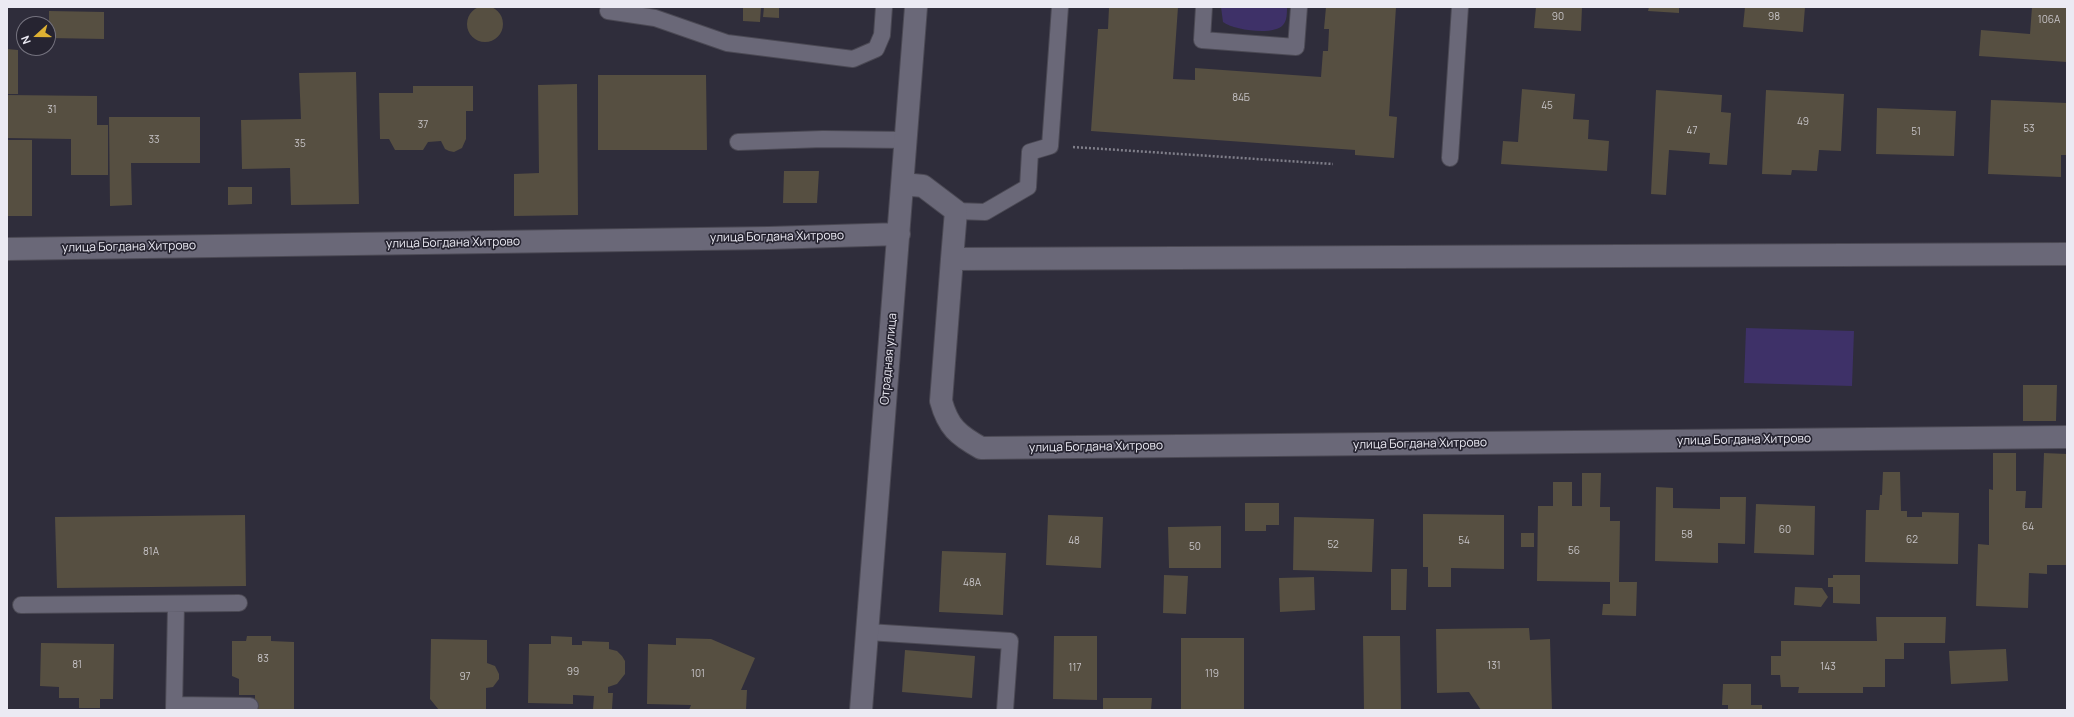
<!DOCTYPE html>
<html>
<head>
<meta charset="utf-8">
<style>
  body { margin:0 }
  #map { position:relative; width:2074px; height:717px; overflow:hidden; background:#2f2d3b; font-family:Manrope,sans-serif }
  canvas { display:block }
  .frame { position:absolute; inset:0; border:8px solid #ebeaf3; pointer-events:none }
  .north { position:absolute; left:16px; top:16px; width:40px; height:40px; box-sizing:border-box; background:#262431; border:1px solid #75737f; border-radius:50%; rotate:249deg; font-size:11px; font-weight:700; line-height:16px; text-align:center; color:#ebeaf3 }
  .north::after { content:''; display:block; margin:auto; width:14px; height:18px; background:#deb133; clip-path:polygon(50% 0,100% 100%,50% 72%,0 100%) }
</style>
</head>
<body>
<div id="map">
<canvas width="2074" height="717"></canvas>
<div class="frame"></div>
<div class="north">N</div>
</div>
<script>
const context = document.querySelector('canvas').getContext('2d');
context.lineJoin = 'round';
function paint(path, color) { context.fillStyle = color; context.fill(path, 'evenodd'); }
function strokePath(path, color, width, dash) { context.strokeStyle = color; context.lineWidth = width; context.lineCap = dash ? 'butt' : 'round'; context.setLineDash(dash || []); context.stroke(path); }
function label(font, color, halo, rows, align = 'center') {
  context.font = font + ' Manrope,sans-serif'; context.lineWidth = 3.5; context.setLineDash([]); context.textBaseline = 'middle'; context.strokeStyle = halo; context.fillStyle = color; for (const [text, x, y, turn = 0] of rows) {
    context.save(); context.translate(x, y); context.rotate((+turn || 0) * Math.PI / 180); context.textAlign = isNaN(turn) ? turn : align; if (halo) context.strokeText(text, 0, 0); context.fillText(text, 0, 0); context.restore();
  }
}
paint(new Path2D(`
  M 1221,7 L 1287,7 C 1287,13 1287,21 1283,25 C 1274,36 1233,30 1223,22 Z
  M 1746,328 L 1854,331 L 1852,386 L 1744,383 Z`), '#3e3168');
paint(new Path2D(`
  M467 24a18 18 0 1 1 36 0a18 18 0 1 1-36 0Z
  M 743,7 L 761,7 L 760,22 L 743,21 Z
  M 764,7 L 779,7 L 779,18 L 763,17 Z
  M 1109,7 L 1178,7 L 1173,79 L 1195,80 L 1195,68 L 1321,77 L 1323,51 L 1328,51 L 1329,29 L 1324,29 L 1326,7 L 1396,7 L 1389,116 L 1397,117 L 1394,158 L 1355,155 L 1355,150 L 1091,131 L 1098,29 L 1108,29 Z
  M 1536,7 L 1582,7 L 1581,31 L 1534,28 Z
  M 1649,7 L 1679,7 L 1679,13 L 1648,11 Z
  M 1745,7 L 1805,7 L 1803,32 L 1743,27 Z
  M 2032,7 L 2067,7 L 2067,62 L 1979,56 L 1981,30 L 2030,34 Z
  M 49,11 L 104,12 L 104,39 L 49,38 Z
  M 7,49 L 18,50 L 18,94 L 7,94 Z
  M 356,72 L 359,204 L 291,205 L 290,168 L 242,169 L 241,120 L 301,119 L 299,73 Z
  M 598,75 L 706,75 L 707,150 L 598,150 Z
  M 577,84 L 578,215 L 514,216 L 514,174 L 539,173 L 538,85 Z
  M 413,86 L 473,86 L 473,111 L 466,111 L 466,139 L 462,148 L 454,152 L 449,151 L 445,149 L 441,141 L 428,142 L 423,150 L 395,150 L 389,139 L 380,139 L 379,93 L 413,93 Z
  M 1522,89 L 1575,94 L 1573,119 L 1589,120 L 1588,139 L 1609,141 L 1607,171 L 1501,164 L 1503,141 L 1518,142 Z
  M 1656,90 L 1722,95 L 1721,112 L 1731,113 L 1727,165 L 1709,164 L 1710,153 L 1669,150 L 1666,195 L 1651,194 Z
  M 1766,90 L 1844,94 L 1841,151 L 1819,150 L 1817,171 L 1792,170 L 1791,175 L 1762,174 Z
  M 7,95 L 97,96 L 97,125 L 108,125 L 108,175 L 71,175 L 71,139 L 7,138 Z
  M 1991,100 L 2067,103 L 2067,155 L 2061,155 L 2061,177 L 1988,174 Z
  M 1877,108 L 1956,111 L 1954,156 L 1876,154 Z
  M 109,117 L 200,117 L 200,163 L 131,163 L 132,205 L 110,206 Z
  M 7,140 L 32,140 L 32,216 L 7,216 Z
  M 784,171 L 819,171 L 817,203 L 783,203 Z
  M 228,187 L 252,187 L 252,204 L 228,205 Z
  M 2023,385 L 2057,385 L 2056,421 L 2023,421 Z
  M 1993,453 L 2016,453 L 2016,491 L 2026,491 L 2025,508 L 2042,508 L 2044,453 L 2067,454 L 2067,565 L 2047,565 L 2047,574 L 2029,573 L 2028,608 L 1976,606 L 1978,544 L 1989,545 L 1989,489 L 1993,490 Z
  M 1883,472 L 1900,472 L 1901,511 L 1907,511 L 1907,517 L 1922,517 L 1922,512 L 1959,513 L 1958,564 L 1865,562 L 1866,510 L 1879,510 L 1880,495 L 1882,495 Z
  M 1582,473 L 1601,473 L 1600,507 L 1610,507 L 1610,521 L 1620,521 L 1619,582 L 1637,582 L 1636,616 L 1602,615 L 1603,604 L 1610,604 L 1610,582 L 1537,581 L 1538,506 L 1553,506 L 1553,482 L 1572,482 L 1572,506 L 1582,506 Z
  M 1656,487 L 1673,488 L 1673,508 L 1720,509 L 1720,497 L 1746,497 L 1745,544 L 1718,543 L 1718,563 L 1655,561 Z
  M 1245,503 L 1279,503 L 1279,525 L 1266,525 L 1266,531 L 1245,531 Z
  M 1756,504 L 1815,506 L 1814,555 L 1754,553 Z
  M 1423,514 L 1504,515 L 1504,569 L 1451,568 L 1451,587 L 1428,587 L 1428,567 L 1423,567 Z
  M 245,515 L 246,586 L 57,588 L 55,517 Z
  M 1048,515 L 1103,517 L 1101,568 L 1046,565 Z
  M 1294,517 L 1374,519 L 1372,572 L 1293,570 Z
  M 1221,526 L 1221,568 L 1169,568 L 1168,527 Z
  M 1521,533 L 1534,533 L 1534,547 L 1521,547 Z
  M 942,551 L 1006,553 L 1003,615 L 939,612 Z
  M 1391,569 L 1407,569 L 1406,610 L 1391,610 Z
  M 1164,575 L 1188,576 L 1186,614 L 1163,613 Z
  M 1833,575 L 1860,575 L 1860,604 L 1833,603 L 1833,587 L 1828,587 L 1828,578 L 1833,578 Z
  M 1314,577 L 1315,610 L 1280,612 L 1279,578 Z
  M 1795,587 L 1822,588 L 1828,597 L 1821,607 L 1794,605 Z
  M 1876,617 L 1946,617 L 1945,643 L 1904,643 L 1904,659 L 1885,659 L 1885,687 L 1863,687 L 1863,693 L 1798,693 L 1799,687 L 1781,687 L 1780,675 L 1771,675 L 1771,656 L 1781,656 L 1781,641 L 1877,641 Z
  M 1529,628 L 1530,640 L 1550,639 L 1552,710 L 1481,710 L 1469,692 L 1437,693 L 1436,629 Z
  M 247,636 L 271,636 L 271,641 L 294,642 L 294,710 L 255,710 L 255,695 L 239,695 L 239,679 L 232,676 L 232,641 L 246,641 Z
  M 551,636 L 572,637 L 572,645 L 582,645 L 582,641 L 609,642 L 609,649 L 617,651 L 622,656 L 625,661 L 625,674 L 617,684 L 608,687 L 608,693 L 613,693 L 612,709 L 593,709 L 594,696 L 573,695 L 573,704 L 528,703 L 529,644 L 551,644 Z
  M 1054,636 L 1097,636 L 1097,700 L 1053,699 Z
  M 1363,636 L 1400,636 L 1401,709 L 1364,710 Z
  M 676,638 L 711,639 L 755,658 L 741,690 L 747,690 L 746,710 L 689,710 L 691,705 L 647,704 L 648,644 L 676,645 Z
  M 1181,638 L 1244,638 L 1244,710 L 1181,710 Z
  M 431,639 L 487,640 L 487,663 L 495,666 L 499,674 L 499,679 L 493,687 L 486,688 L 486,710 L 439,710 L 430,699 Z
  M 41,643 L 114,644 L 113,699 L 100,699 L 100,708 L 79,708 L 79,698 L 59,698 L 59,687 L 40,686 Z
  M 2006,649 L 2008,681 L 1951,684 L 1949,651 Z
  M 905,650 L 975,656 L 972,698 L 902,692 Z
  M 1723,684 L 1751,684 L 1751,705 L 1762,705 L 1762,710 L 1728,710 L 1728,705 L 1722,705 Z
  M 1103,698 L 1152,698 L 1151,710 L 1103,710 Z`), '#564f41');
const service = new Path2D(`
  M 1204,7 L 1202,40 L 1296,47 L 1299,7
  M 608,11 L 655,18 L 727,43 L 853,59 L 876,49 L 882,35 L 884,7
  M 738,142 L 823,139 L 907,140
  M 1450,158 L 1460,7
  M 956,211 L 985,212 L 1028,187 L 1030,152 L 1050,146 L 1060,7
  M 21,605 L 239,603
  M 868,632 L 1010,641 L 1005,710
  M 174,705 L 250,706
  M 174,710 L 176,605`);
const minor = new Path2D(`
  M 903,184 L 923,186 L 956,211 L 952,259 L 2067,254
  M 7,249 L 769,238 L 899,234
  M 952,259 L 941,401 C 948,427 958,435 981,448 L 2067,437
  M 861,710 L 916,7`);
strokePath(service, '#4b4954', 18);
strokePath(minor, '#4b4954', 24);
strokePath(new Path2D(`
  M 1073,147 L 1333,164`), '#807f8a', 2.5, [2, 2]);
strokePath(service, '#6a6878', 16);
strokePath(minor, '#6a6878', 22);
label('10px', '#c6c3c6', null, [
  ["90",1558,17],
  ["98",1774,17],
  ["106А",2049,20],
  ["84Б",1241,98],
  ["45",1547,106],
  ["31",52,110],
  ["49",1803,122],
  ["37",423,125],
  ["53",2029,129],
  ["47",1692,131],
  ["51",1916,132],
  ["33",154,140],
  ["35",300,144],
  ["64",2028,527],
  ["60",1785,530],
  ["58",1687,535],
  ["62",1912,540],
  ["48",1074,541],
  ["54",1464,541],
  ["52",1333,545],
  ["50",1195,547],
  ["56",1574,551],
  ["81А",151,552],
  ["48А",972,583],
  ["83",263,659],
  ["81",77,665],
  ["131",1494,666],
  ["143",1828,667],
  ["117",1075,668],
  ["99",573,672],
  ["101",698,674],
  ["119",1212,674],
  ["97",465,677]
]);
label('12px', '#ebeaf3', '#262431', [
  ["улица Богдана Хитрово",777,237,-1],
  ["улица Богдана Хитрово",453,243,-1],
  ["улица Богдана Хитрово",129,247,-1],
  ["Отрадная улица",889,359,-85],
  ["улица Богдана Хитрово",1744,440,-1],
  ["улица Богдана Хитрово",1420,444,-1],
  ["улица Богдана Хитрово",1096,447,-1]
]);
</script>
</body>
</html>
